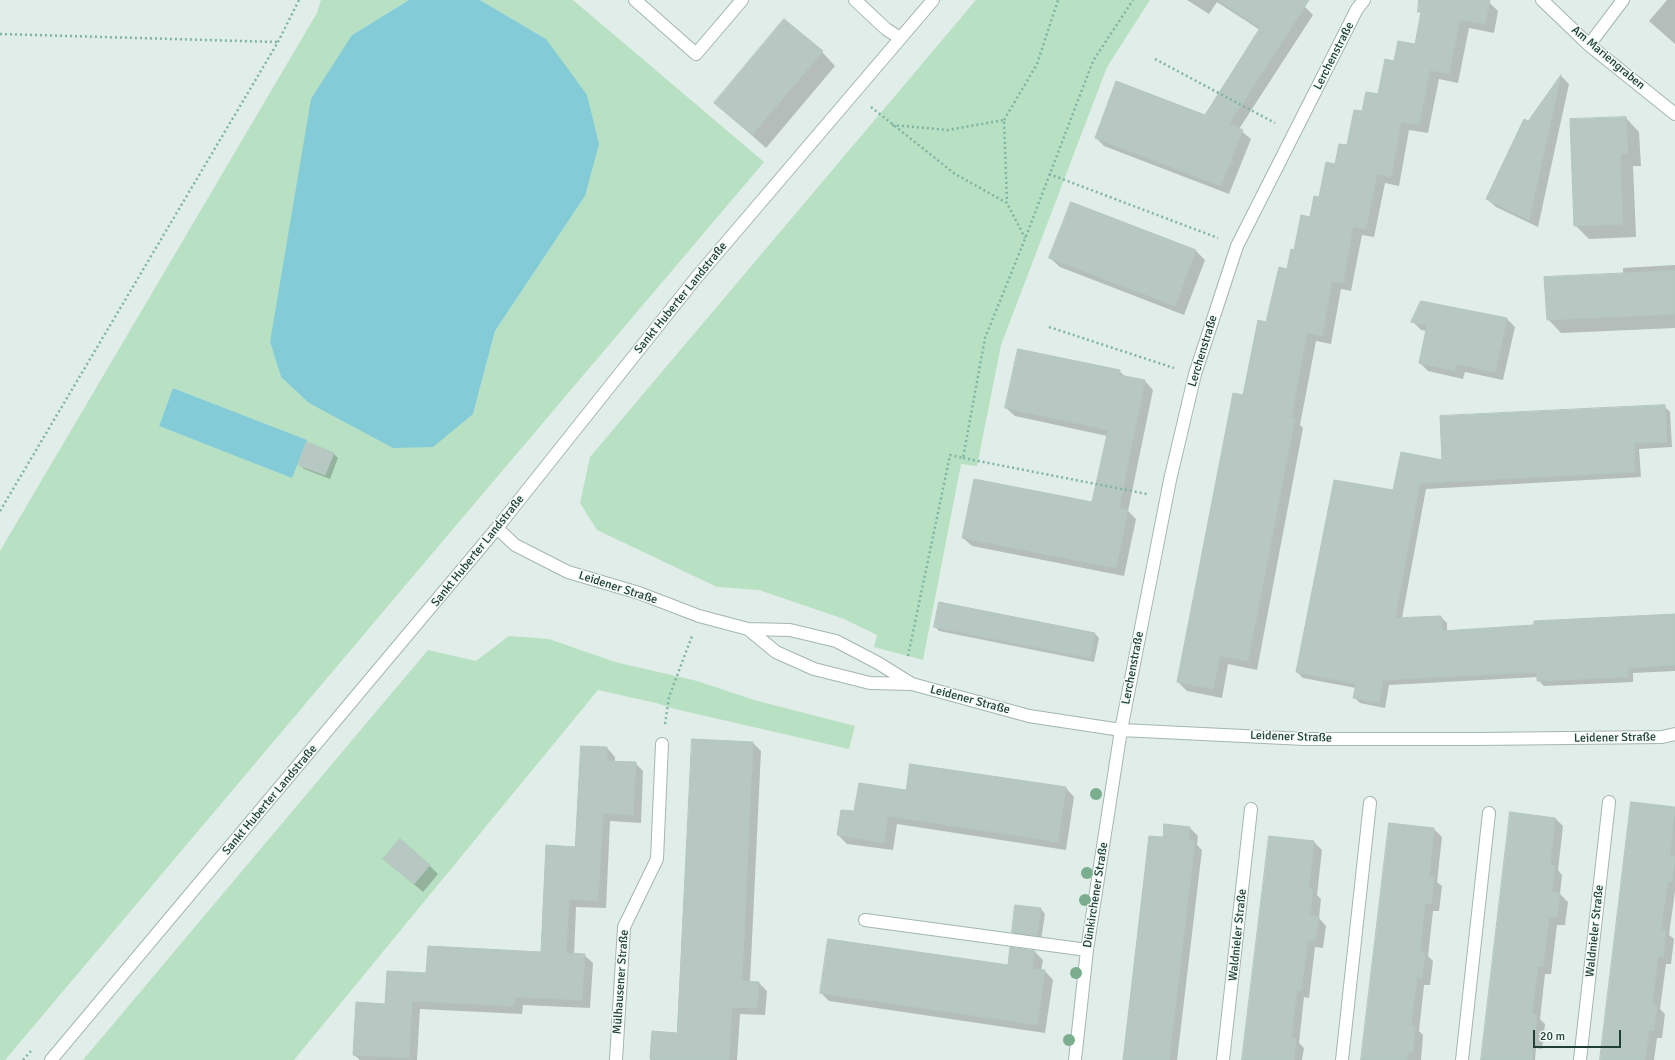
<!DOCTYPE html>
<html>
<head>
<meta charset="utf-8">
<style>
  body { margin:0 }
  #map { position:relative; width:1675px; height:1060px; overflow:hidden; background:#e1ede8; font-family:Signika,sans-serif }
  canvas { display:block }
  .scale { position:absolute; left:1533px; top:1030px; width:88px; height:18px; box-sizing:border-box; border:2px solid #204037; border-top:0; padding-left:5px; font-size:12px; line-height:14px; white-space:nowrap; color:#204037; -webkit-text-stroke:3px #f2f9f6; paint-order:stroke }
</style>
</head>
<body>
<div id="map">
<canvas width="1675" height="1060"></canvas>
<div class="scale">20 m</div>
</div>
<script>
const context = document.querySelector('canvas').getContext('2d');
context.lineJoin = 'round';
function paint(path, color) { context.fillStyle = color; context.fill(path, 'evenodd'); }
function strokePath(path, color, width, dash) { context.strokeStyle = color; context.lineWidth = width; context.lineCap = dash ? 'butt' : 'round'; context.setLineDash(dash || []); context.stroke(path); }
function label(font, color, halo, rows, align = 'center') {
  context.font = font + ' Signika,sans-serif'; context.lineWidth = 3; context.setLineDash([]); context.textBaseline = 'middle'; context.strokeStyle = halo; context.fillStyle = color; for (const [text, x, y, turn = 0] of rows) {
    context.save(); context.translate(x, y); context.rotate((+turn || 0) * Math.PI / 180); context.textAlign = isNaN(turn) ? turn : align; if (halo) context.strokeText(text, 0, 0); context.fillText(text, 0, 0); context.restore();
  }
}
paint(new Path2D(`
  M 321,0 L 409,0 L 352,35 L 270,342 L 281,377 L 309,403 L 473,414 L 495,331 L 585,196 L 546,39 L 480,0 L 573,0 L 764,162 L 414,575 L 5,1060 L 0,1060 L 0,551 L 317,13 ZM 173,388 L 306,440 L 292,477 L 159,426 Z
  M 976,0 L 1150,0 L 1107,67 L 1001,345 L 977,466 L 961,464 L 923,660 L 874,647 L 877,635 L 844,619 L 759,590 L 717,587 L 597,530 L 580,503 L 590,457 Z
  M 509,636 L 549,639 L 615,662 L 697,681 L 754,700 L 855,726 L 849,749 L 675,709 L 656,703 L 598,690 L 294,1060 L 83,1060 L 428,650 L 476,661 Z`), '#b8e0c3');
paint(new Path2D(`
  M 409,0 L 480,0 L 546,39 L 587,95 L 599,144 L 585,196 L 495,331 L 473,414 L 433,447 L 393,448 L 309,403 L 281,377 L 270,342 L 311,99 L 352,35 Z
  M 173,388 L 307,440 L 292,478 L 159,426 Z`), '#84cbd8');
paint(new Path2D(`
  M 1187,0 L 1294,0 L 1305,7 L 1313,15 L 1239,129 L 1251,139 L 1229,194 L 1104,146 L 1096,138 L 1205,116 L 1260,30 L 1217,2 L 1209,14 Z
  M 1424,0 L 1478,0 L 1489,2 L 1498,11 L 1494,33 L 1469,28 L 1458,83 L 1439,79 L 1428,133 L 1409,130 L 1399,186 L 1385,183 L 1374,237 L 1362,235 L 1351,291 L 1341,289 L 1331,344 L 1316,341 L 1300,425 L 1303,428 L 1257,670 L 1228,664 L 1222,698 L 1187,691 L 1178,682 L 1244,396 L 1267,323 L 1295,251 L 1335,165 L 1348,147 L 1363,112 L 1379,95 L 1394,62 L 1415,45 Z
  M 1667,0 L 1675,0 L 1675,44 L 1649,21 Z
  M 822,52 L 835,66 L 766,148 L 716,103 Z
  M 1561,76 L 1569,84 L 1538,227 L 1496,207 L 1487,199 L 1528,122 Z
  M 1626,118 L 1639,132 L 1641,166 L 1633,166 L 1636,237 L 1589,239 L 1575,225 Z
  M 1071,204 L 1196,251 L 1205,260 L 1184,315 L 1060,267 L 1050,258 Z
  M 1675,265 L 1675,328 L 1561,333 L 1548,319 L 1623,274 L 1623,268 Z
  M 1507,319 L 1515,327 L 1503,380 L 1465,372 L 1463,379 L 1428,371 L 1420,363 L 1426,331 L 1421,330 L 1413,322 Z
  M 1119,371 L 1126,377 L 1145,381 L 1153,390 L 1128,511 L 1136,519 L 1124,576 L 972,546 L 963,538 L 1093,504 L 1107,436 L 1015,416 L 1006,408 Z
  M 1664,406 L 1670,412 L 1672,447 L 1639,449 L 1641,477 L 1426,489 L 1402,618 L 1441,617 L 1447,623 L 1447,632 L 1675,615 L 1675,671 L 1633,673 L 1633,682 L 1544,686 L 1538,680 L 1538,677 L 1389,685 L 1385,708 L 1360,703 L 1354,697 L 1356,688 L 1303,678 L 1297,672 L 1394,492 L 1443,462 Z
  M 334,454 L 338,458 L 330,479 L 304,469 L 299,464 Z
  M 935,627 L 1095,634 L 1099,638 L 1094,662 L 939,631 Z
  M 753,743 L 761,751 L 750,982 L 759,983 L 767,991 L 765,1015 L 740,1014 L 737,1060 L 651,1060 L 652,1032 L 678,1034 Z
  M 607,748 L 615,757 L 615,762 L 635,763 L 643,771 L 641,823 L 610,821 L 606,908 L 576,907 L 574,955 L 584,955 L 593,963 L 590,1008 L 523,1005 L 522,1014 L 420,1009 L 417,1060 L 360,1060 L 354,1055 L 386,1005 L 427,974 L 542,953 Z
  M 1066,788 L 1074,797 L 1066,850 L 897,824 L 893,850 L 847,844 L 838,835 L 855,812 L 906,791 Z
  M 1631,803 L 1675,808 L 1675,891 L 1669,935 L 1674,939 L 1671,964 L 1666,964 L 1660,1009 L 1665,1014 L 1662,1038 L 1657,1038 L 1654,1060 L 1601,1060 Z
  M 1555,818 L 1563,826 L 1558,870 L 1562,875 L 1560,894 L 1568,902 L 1565,925 L 1557,925 L 1551,974 L 1545,974 L 1540,1019 L 1545,1024 L 1542,1049 L 1536,1048 L 1535,1060 L 1482,1060 Z
  M 1165,825 L 1190,828 L 1198,836 L 1197,845 L 1202,850 L 1177,1060 L 1124,1060 L 1164,838 Z
  M 1434,829 L 1442,837 L 1437,882 L 1442,886 L 1439,911 L 1433,911 L 1428,956 L 1433,961 L 1430,985 L 1424,985 L 1419,1031 L 1423,1035 L 1421,1060 L 1363,1060 Z
  M 1314,842 L 1322,850 L 1317,895 L 1321,899 L 1319,918 L 1326,926 L 1323,948 L 1315,947 L 1309,998 L 1304,997 L 1299,1043 L 1304,1048 L 1302,1060 L 1244,1060 Z
  M 384,859 L 429,865 L 438,874 L 423,892 Z
  M 1041,909 L 1045,914 L 1041,940 L 1017,936 L 1013,932 Z
  M 1034,951 L 1043,960 L 1041,971 L 1045,971 L 1053,980 L 1045,1033 L 829,1001 L 821,993 L 1008,966 Z`), '#0003');
const building = new Path2D(`
  M 1218,0 L 1309,0 L 1229,124 L 1243,130 L 1221,186 L 1095,138 L 1116,81 L 1205,115 L 1260,28 Z
  M 1419,0 L 1490,0 L 1485,24 L 1460,20 L 1449,74 L 1430,70 L 1419,125 L 1401,122 L 1391,177 L 1377,174 L 1366,229 L 1353,227 L 1343,283 L 1332,281 L 1322,336 L 1307,333 L 1291,418 L 1295,418 L 1248,661 L 1220,656 L 1213,689 L 1177,682 L 1230,409 L 1233,393 L 1243,395 L 1258,320 L 1266,322 L 1279,267 L 1287,269 L 1291,249 L 1294,250 L 1301,215 L 1310,217 L 1314,196 L 1319,197 L 1326,162 L 1335,164 L 1339,144 L 1347,145 L 1354,110 L 1362,111 L 1366,92 L 1378,94 L 1385,59 L 1394,61 L 1398,41 L 1415,44 L 1421,12 L 1418,12 Z
  M 784,19 L 823,51 L 752,135 L 714,103 Z
  M 1561,75 L 1529,220 L 1486,199 L 1524,119 L 1528,121 Z
  M 1626,117 L 1628,153 L 1620,153 L 1623,224 L 1574,226 L 1570,119 Z
  M 1071,202 L 1196,250 L 1175,306 L 1049,258 Z
  M 1675,271 L 1675,314 L 1547,320 L 1544,277 Z
  M 1421,301 L 1507,318 L 1495,372 L 1457,364 L 1455,371 L 1419,363 L 1427,325 L 1411,322 Z
  M 1018,349 L 1120,370 L 1119,375 L 1145,380 L 1119,508 L 1128,510 L 1116,568 L 962,538 L 974,479 L 1092,502 L 1108,430 L 1005,408 Z
  M 1665,405 L 1667,442 L 1634,443 L 1635,472 L 1420,483 L 1395,618 L 1441,616 L 1442,631 L 1534,625 L 1534,621 L 1675,614 L 1675,665 L 1628,668 L 1628,677 L 1537,681 L 1537,672 L 1383,680 L 1379,703 L 1353,698 L 1356,684 L 1296,672 L 1334,480 L 1393,490 L 1401,452 L 1442,460 L 1440,416 Z
  M 307,442 L 334,453 L 325,475 L 298,465 Z
  M 939,602 L 1095,633 L 1090,658 L 934,627 Z
  M 692,739 L 753,742 L 742,981 L 759,982 L 757,1008 L 732,1007 L 729,1060 L 651,1060 L 650,1058 L 652,1031 L 677,1033 Z
  M 581,746 L 607,747 L 607,761 L 636,762 L 633,815 L 603,813 L 598,901 L 569,899 L 566,953 L 585,954 L 582,1000 L 515,997 L 514,1006 L 412,1001 L 409,1058 L 353,1055 L 356,1002 L 385,1004 L 387,971 L 426,973 L 428,946 L 541,952 L 546,845 L 575,847 Z
  M 910,764 L 1066,787 L 1058,842 L 888,816 L 884,843 L 837,835 L 841,810 L 854,811 L 859,783 L 906,790 Z
  M 1631,802 L 1675,807 L 1670,855 L 1675,857 L 1672,882 L 1668,882 L 1664,906 L 1661,930 L 1666,930 L 1663,957 L 1658,956 L 1652,1004 L 1657,1005 L 1654,1031 L 1649,1030 L 1645,1060 L 1600,1060 Z
  M 1510,812 L 1555,818 L 1550,866 L 1555,866 L 1552,892 L 1560,893 L 1557,917 L 1549,917 L 1543,967 L 1538,966 L 1532,1014 L 1536,1015 L 1536,1025 L 1532,1060 L 1481,1060 Z
  M 1389,823 L 1434,828 L 1429,877 L 1434,877 L 1431,904 L 1425,903 L 1420,951 L 1425,952 L 1422,978 L 1417,977 L 1411,1025 L 1415,1026 L 1413,1052 L 1408,1052 L 1407,1060 L 1361,1060 Z
  M 1164,824 L 1190,827 L 1189,840 L 1195,841 L 1169,1060 L 1123,1060 L 1149,836 L 1163,837 Z
  M 1269,836 L 1314,841 L 1309,889 L 1313,890 L 1310,916 L 1319,917 L 1315,941 L 1308,940 L 1301,991 L 1297,990 L 1291,1038 L 1296,1039 L 1294,1060 L 1242,1060 Z
  M 400,839 L 430,865 L 414,884 L 383,859 Z
  M 1015,905 L 1041,908 L 1037,936 L 1012,932 Z
  M 828,939 L 1008,965 L 1010,947 L 1035,951 L 1032,969 L 1045,970 L 1037,1025 L 820,993 Z`);
paint(building, '#b6c8c1');
strokePath(building, '#b3c7bf', 1);
const minor = new Path2D(`
  M 635,0 L 696,54 L 742,0
  M 855,0 L 886,29 L 900,38
  M 1542,0 L 1589,45 L 1675,114
  M 1589,45 L 1623,0
  M 497,528 L 515,545 L 568,572 L 639,593 L 699,616 L 748,629 L 790,630 L 836,641 L 878,663 L 912,684
  M 748,629 L 776,652 L 814,669 L 870,683 L 912,684 L 1029,716 L 1121,730 L 1305,739 L 1477,739 L 1662,737 L 1675,734
  M 865,920 L 1087,950
  M 51,1060 L 497,528 L 696,278 L 933,0
  M 616,1060 L 624,927 L 657,859 L 662,744
  M 1075,1060 L 1087,950 L 1121,730 L 1170,480 L 1195,374 L 1237,246 L 1357,9 L 1364,0
  M 1223,1060 L 1251,809
  M 1342,1060 L 1370,803
  M 1462,1060 L 1489,813
  M 1580,1060 L 1609,802`);
strokePath(minor, '#a3b6af', 14);
strokePath(new Path2D(`
  M 0,34 L 277,42
  M 1155,59 L 1275,123
  M 871,107 L 955,174 L 1007,203 L 1025,238
  M 1004,120 L 1037,64 L 1058,0
  M 892,125 L 948,130 L 1004,120 L 1007,202
  M 1049,174 L 1218,238
  M 1049,327 L 1174,368
  M 963,458 L 1147,494
  M 0,511 L 278,42 L 299,0
  M 908,656 L 950,455 L 963,458 L 985,338 L 1025,239 L 1093,61 L 1133,0
  M 665,724 L 669,697 L 692,636
  M 23,1060 L 31,1051`), '#7eb4a3', 2.5, [2, 3]);
strokePath(minor, '#fff', 12);
context.fillStyle = '#7aae8f';
for (const [x, y] of [
  [1096,794],
  [1087,873],
  [1085,900],
  [1076,973],
  [1069,1040]
]) { context.beginPath(); context.arc(x, y, 6, 0, 2 * Math.PI); context.fill(); }
label('12px', '#204037', '#f2f9f6', [
  ["Lerchenstraße",1334,56,-63],
  ["Am Mariengraben",1608,58,40],
  ["Sankt Huberter Landstraße",681,298,-51],
  ["Lerchenstraße",1203,351,-73],
  ["Sankt Huberter Landstraße",478,551,-51],
  ["Leidener Straße",618,588,18],
  ["Lerchenstraße",1133,668,-79],
  ["Leidener Straße",970,700,15],
  ["Leidener Straße",1291,737,2],
  ["Leidener Straße",1615,738,-1],
  ["Sankt Huberter Landstraße",270,800,-50],
  ["Dünkirchener Straße",1096,895,-81],
  ["Waldnieler Straße",1595,931,-84],
  ["Waldnieler Straße",1238,935,-84],
  ["Mülhausener Straße",621,982,-86]
]);
</script>
</body>
</html>
